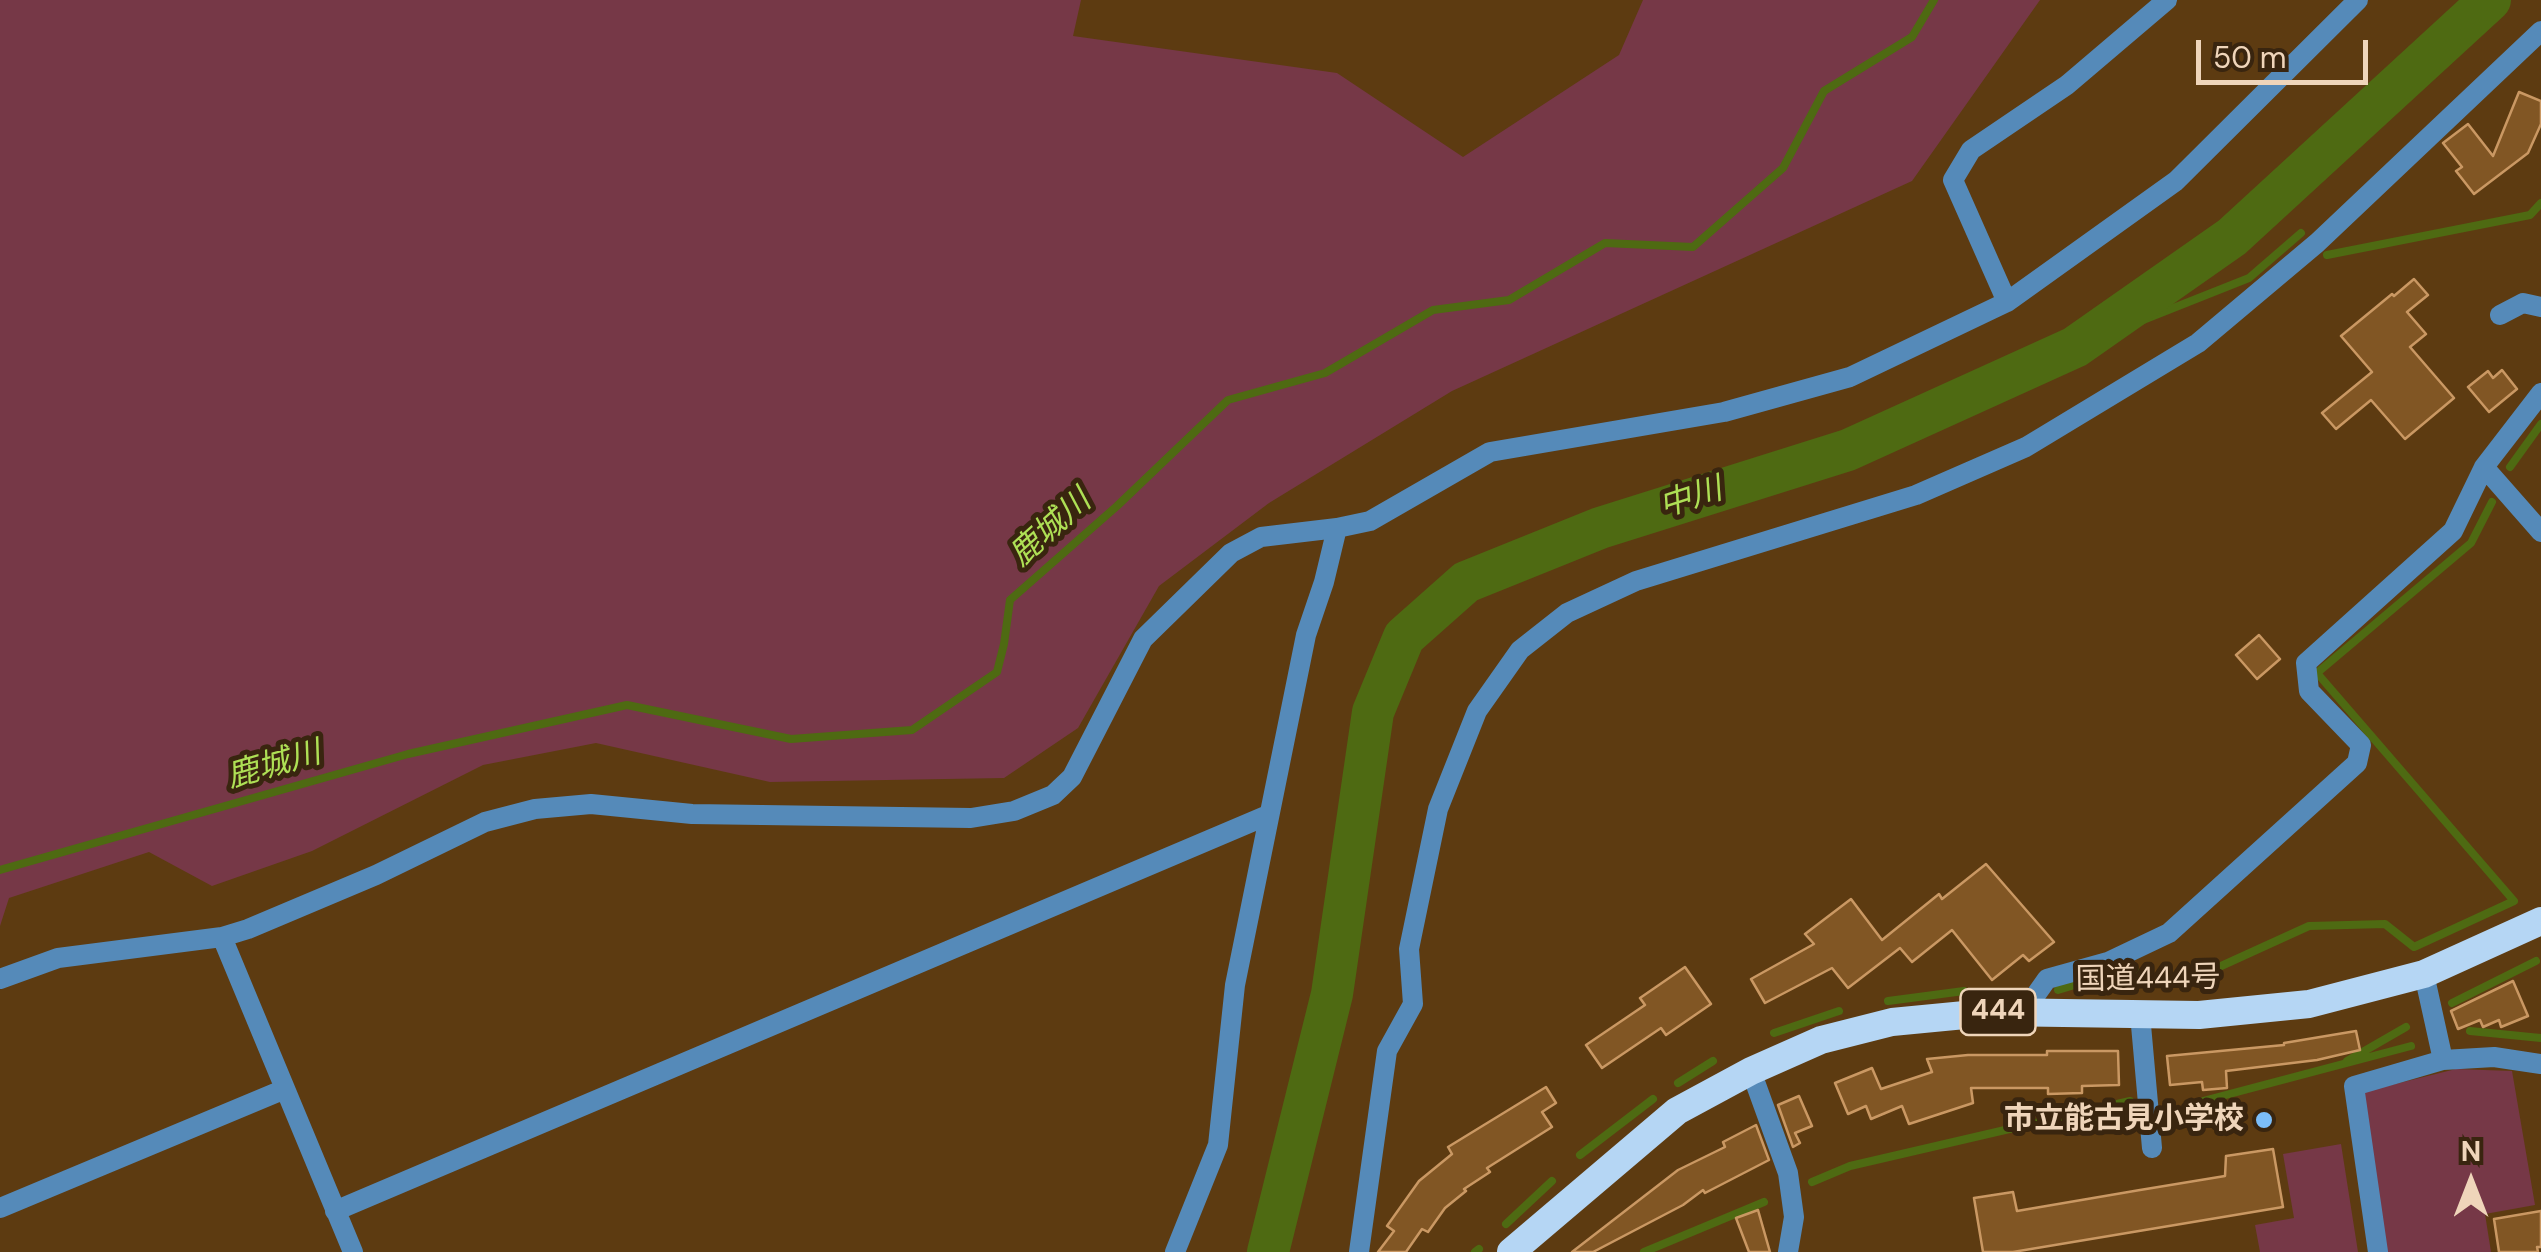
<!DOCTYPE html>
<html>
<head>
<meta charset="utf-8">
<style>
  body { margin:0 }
  #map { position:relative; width:2541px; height:1252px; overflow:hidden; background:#5d3b11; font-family:"DM Sans",sans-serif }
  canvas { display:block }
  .north { position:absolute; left:2421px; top:1132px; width:100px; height:100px; -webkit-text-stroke:8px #39250f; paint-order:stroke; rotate:0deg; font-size:28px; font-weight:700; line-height:40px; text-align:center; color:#efd5ba }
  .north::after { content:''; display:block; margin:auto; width:35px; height:45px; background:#efd5ba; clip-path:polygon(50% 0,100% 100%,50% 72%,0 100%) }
  .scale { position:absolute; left:2196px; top:40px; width:172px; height:45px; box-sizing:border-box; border:5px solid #efd5ba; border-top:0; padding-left:12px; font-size:30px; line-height:35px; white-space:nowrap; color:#efd5ba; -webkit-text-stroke:8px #39250f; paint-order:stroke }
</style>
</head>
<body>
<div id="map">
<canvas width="2541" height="1252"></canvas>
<div class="north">N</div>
<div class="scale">50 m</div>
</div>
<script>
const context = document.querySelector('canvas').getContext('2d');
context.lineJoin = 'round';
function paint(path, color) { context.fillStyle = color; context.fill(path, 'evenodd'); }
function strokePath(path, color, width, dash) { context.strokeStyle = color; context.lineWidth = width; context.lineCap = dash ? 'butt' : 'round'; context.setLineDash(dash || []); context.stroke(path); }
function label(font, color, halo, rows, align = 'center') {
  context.font = font + ' "DM Sans","Noto Sans JP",sans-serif'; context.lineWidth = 10; context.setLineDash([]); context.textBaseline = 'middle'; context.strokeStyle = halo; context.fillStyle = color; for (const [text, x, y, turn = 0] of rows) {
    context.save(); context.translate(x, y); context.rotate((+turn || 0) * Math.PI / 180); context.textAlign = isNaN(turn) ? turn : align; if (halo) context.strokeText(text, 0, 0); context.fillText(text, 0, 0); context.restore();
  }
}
paint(new Path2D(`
  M 0,0 L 1081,0 L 1073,36 L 1337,73 L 1463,157 L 1619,55 L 1643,0 L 2040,0 L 1912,181 L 1452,391 L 1269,503 L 1159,586 L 1078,728 L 1004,778 L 770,782 L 596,743 L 483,765 L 312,851 L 212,886 L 149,852 L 9,898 L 0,926 Z
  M 2456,1069 L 2512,1071 L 2535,1205 L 2485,1214 L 2491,1252 L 2385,1252 L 2363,1092 Z
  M 2341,1144 L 2358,1252 L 2260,1252 L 2255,1225 L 2294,1218 L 2283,1154 Z`), '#763847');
strokePath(new Path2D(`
  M 2327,255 L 2530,215 L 2541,203
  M 2075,347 L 2249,278 L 2301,233
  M 2510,467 L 2541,424
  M 0,870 L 408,754 L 627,705 L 791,739 L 912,730 L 997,672 L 1004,644 L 1010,600 L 1117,506 L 1228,400 L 1325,373 L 1433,310 L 1509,300 L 1605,243 L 1693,247 L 1783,168 L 1824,91 L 1912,37 L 1934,0
  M 2058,990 L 2134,967 L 2140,982 L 2186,982 L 2309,926 L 2385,924 L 2414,947 L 2514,901 L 2317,673 L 2471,543 L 2492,502
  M 1888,1001 L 1964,991
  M 2452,1003 L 2536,961
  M 2470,1031 L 2541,1038
  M 1774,1033 L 1839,1011
  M 2347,1061 L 2406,1027
  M 1678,1083 L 1713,1061
  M 2203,1101 L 2411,1046
  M 1580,1155 L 1653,1099
  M 1812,1182 L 1850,1166 L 2130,1101
  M 1506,1224 L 1552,1181
  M 1475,1252 L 1479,1249
  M 1644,1252 L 1764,1202`), '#4e6a12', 8);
strokePath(new Path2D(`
  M 1268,1252 L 1332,994 L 1373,712 L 1404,637 L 1466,582 L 1600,528 L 1848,450 L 2075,347 L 2232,237 L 2490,0`), '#4e6a12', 42);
const building = new Path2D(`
  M 2519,92 L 2541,101 L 2541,124 L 2528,153 L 2474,194 L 2456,171 L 2462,167 L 2443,143 L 2468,124 L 2493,156 Z
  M 2414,279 L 2428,295 L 2407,312 L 2426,334 L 2410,347 L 2454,398 L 2405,439 L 2371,400 L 2336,429 L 2322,413 L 2372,372 L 2341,336 L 2392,294 L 2394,296 Z
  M 2502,370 L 2517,389 L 2489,412 L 2468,387 L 2488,371 L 2493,378 Z
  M 2259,635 L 2280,659 L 2257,679 L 2236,655 Z
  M 1986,864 L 2054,942 L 2029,961 L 2023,955 L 1992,980 L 1952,930 L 1912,962 L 1900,948 L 1848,988 L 1832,968 L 1765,1003 L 1751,979 L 1814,944 L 1805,934 L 1851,899 L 1882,940 L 1939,894 L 1942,899 Z
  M 1685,967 L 1711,1004 L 1666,1035 L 1661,1028 L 1602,1068 L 1586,1045 L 1645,1005 L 1640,998 Z
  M 2513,981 L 2528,1016 L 2501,1027 L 2499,1020 L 2483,1027 L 2480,1020 L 2458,1029 L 2451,1011 Z
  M 2356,1031 L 2360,1050 L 2317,1060 L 2226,1071 L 2227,1088 L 2203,1090 L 2202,1082 L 2170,1085 L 2167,1056 L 2284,1045 L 2284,1043 Z
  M 2047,1051 L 2118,1051 L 2119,1085 L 2082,1086 L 2082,1093 L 2048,1094 L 2048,1088 L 1971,1088 L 1973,1103 L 1909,1124 L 1902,1106 L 1871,1119 L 1866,1106 L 1848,1114 L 1835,1083 L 1872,1068 L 1881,1089 L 1932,1072 L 1927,1059 L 1968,1055 L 2047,1055 Z
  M 1546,1087 L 1556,1103 L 1542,1112 L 1552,1127 L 1487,1168 L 1490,1172 L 1464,1189 L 1466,1191 L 1445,1208 L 1428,1232 L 1422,1229 L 1406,1252 L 1378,1252 L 1394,1231 L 1387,1226 L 1419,1181 L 1452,1154 L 1448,1147 Z
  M 1799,1096 L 1812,1126 L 1795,1133 L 1800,1143 L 1793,1147 L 1778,1105 Z
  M 1756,1125 L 1769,1160 L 1705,1193 L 1703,1190 L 1683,1205 L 1593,1252 L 1572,1252 L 1678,1170 L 1725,1147 L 1723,1142 Z
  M 2273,1149 L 2283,1207 L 2013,1252 L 1983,1252 L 1974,1198 L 2013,1192 L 2017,1211 L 2140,1190 L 2225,1176 L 2226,1156 Z
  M 1758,1210 L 1770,1252 L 1749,1252 L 1736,1218 Z
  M 2541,1211 L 2541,1247 L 2537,1247 L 2538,1252 L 2499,1252 L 2494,1219 Z`);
paint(building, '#815624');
strokePath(building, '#ca9863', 2.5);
strokePath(new Path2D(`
  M 2007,302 L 1953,180 L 1971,150 L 2067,85 L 2167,0
  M 2500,315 L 2523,303 L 2541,307
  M 2484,467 L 2541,532
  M 222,937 L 353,1252
  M 2424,974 L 2443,1060 L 2494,1057 L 2541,1064
  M 0,979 L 58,958 L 222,937 L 248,929 L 376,875 L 485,822 L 535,809 L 591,804 L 692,814 L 971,818 L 1014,811 L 1053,795 L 1072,777 L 1143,639 L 1231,553 L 1261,537 L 1337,528
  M 2023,1013 L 2047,979 L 2108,962 L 2169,933 L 2357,763 L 2361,745 L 2309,691 L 2306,663 L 2453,531 L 2484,467 L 2541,393
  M 2140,1014 L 2152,1148
  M 1751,1071 L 1788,1173 L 1794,1217 L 1788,1252
  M 0,1208 L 285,1089
  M 335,1211 L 1268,815
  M 1175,1252 L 1218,1145 L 1235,985 L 1306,635 L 1324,582 L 1337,528 L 1370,521 L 1490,452 L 1724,412 L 1850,377 L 2007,302 L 2176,181 L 2358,0
  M 1359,1252 L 1387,1051 L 1413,1004 L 1409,949 L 1438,809 L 1477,711 L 1520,650 L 1567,613 L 1636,581 L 1916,495 L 2026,447 L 2198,343 L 2317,243 L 2541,31
  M 2378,1252 L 2354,1086 L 2443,1060`), '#558ab9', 20);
strokePath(new Path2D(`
  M 1511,1252 L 1677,1111 L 1751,1071 L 1821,1040 L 1892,1022 L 1996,1012 L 2199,1015 L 2309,1004 L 2424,974 L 2541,921`), '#b5d6f4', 28);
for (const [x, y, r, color] of [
  [2264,1120,10,"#7cbef9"]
]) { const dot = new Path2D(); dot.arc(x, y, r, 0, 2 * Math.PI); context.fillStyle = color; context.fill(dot); strokePath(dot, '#39250f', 4); }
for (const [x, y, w] of [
  [1998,1012,75]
]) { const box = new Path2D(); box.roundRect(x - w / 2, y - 23, w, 46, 8); context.fillStyle = '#39250f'; context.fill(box); strokePath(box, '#efd5ba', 2.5); }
label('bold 28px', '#efd5ba', null, [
  ["444",1998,1012]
]);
label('30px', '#efd5ba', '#39250f', [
  ["国道444号",2148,980,-1]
]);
label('bold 30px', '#efd5ba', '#39250f', [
  ["市立能古見小学校",2244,1120]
], 'right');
label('italic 32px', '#aee055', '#39250f', [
  ["中川",1691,499,-18],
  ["鹿城川",1051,529,-42],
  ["鹿城川",274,766,-16]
]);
</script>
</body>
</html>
